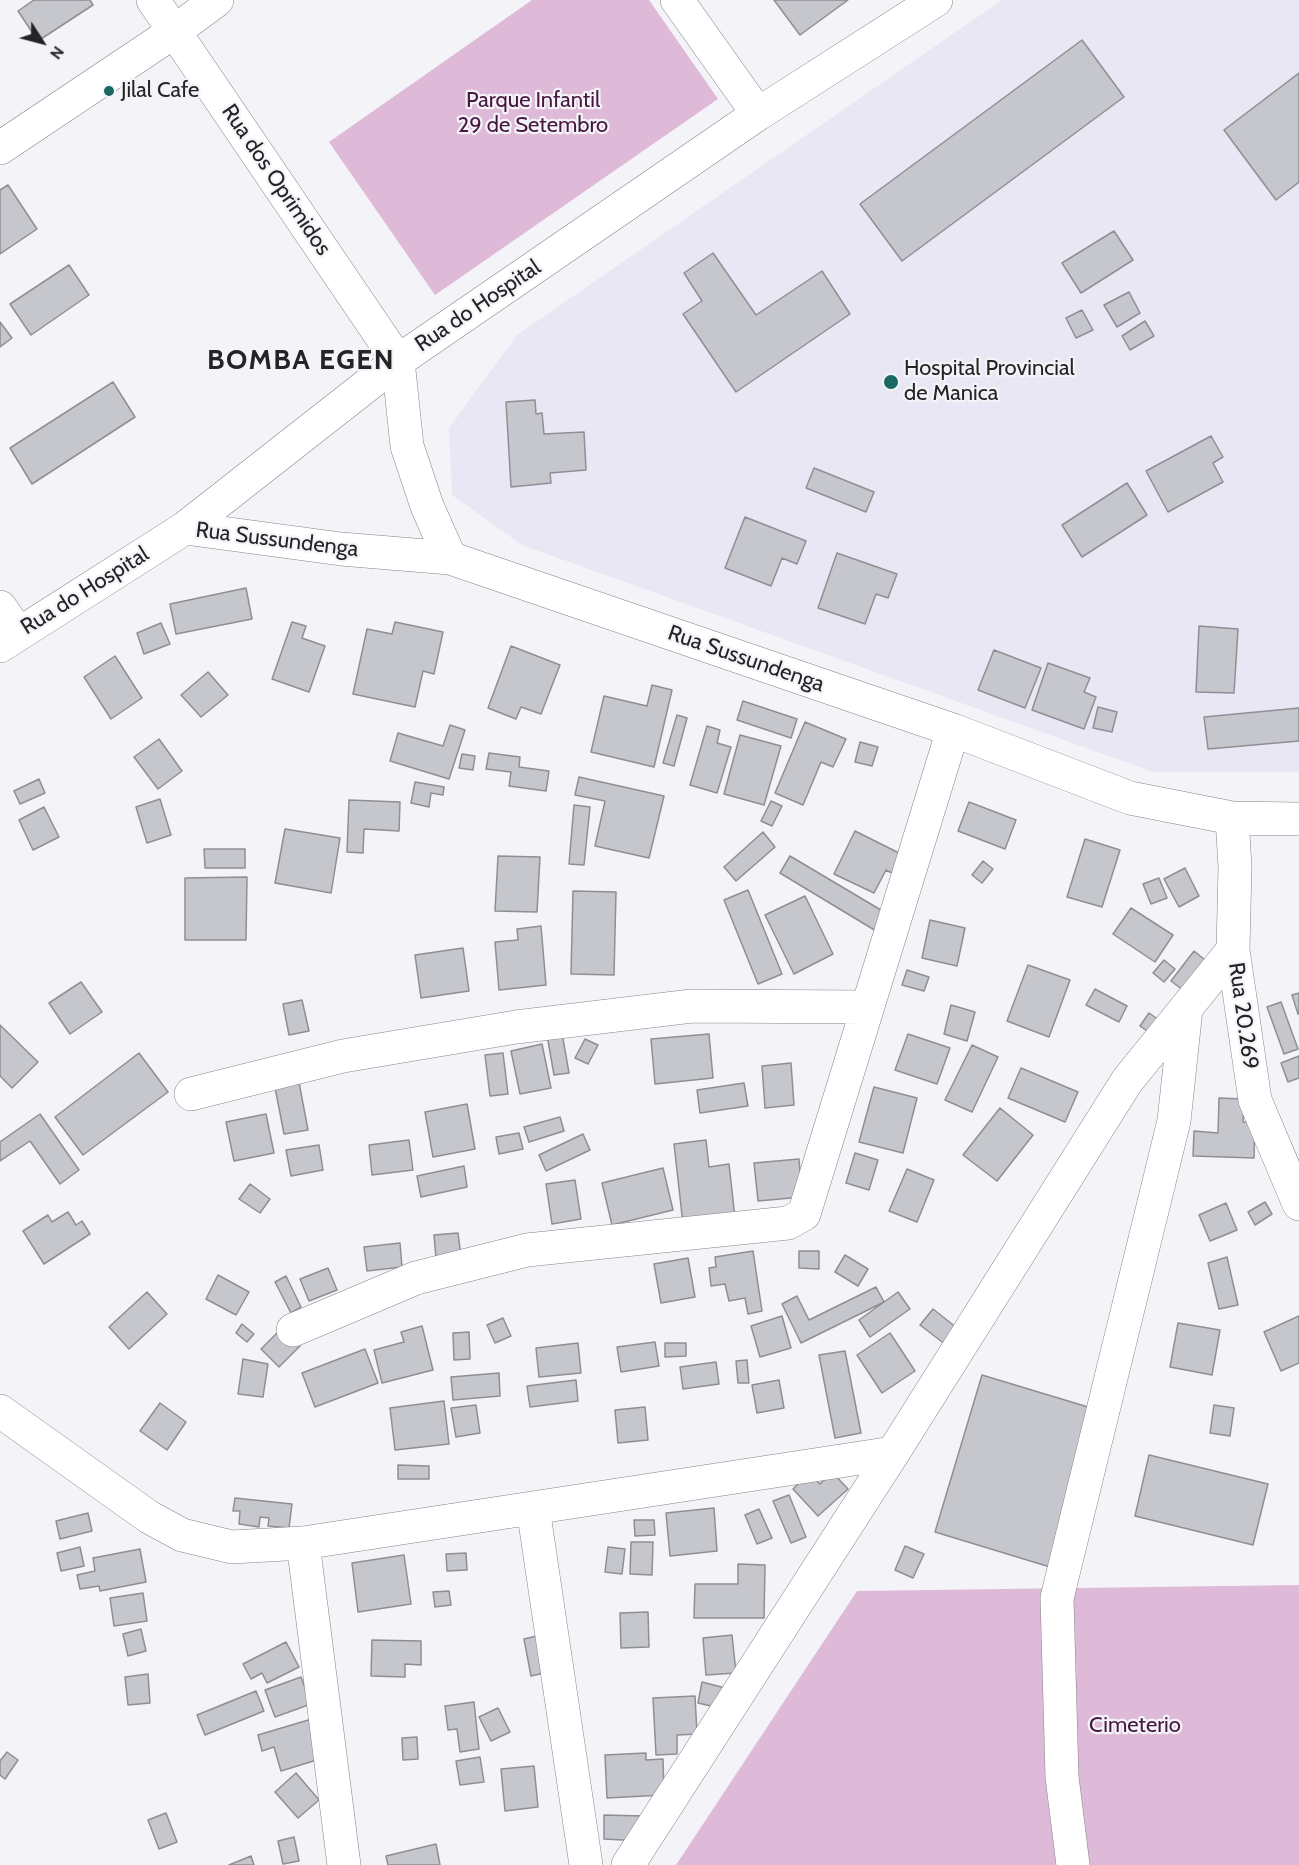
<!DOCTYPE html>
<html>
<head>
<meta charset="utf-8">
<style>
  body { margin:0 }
  #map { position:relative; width:1299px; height:1865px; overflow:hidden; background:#f4f3f8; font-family:Cabin,sans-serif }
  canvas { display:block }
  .north { position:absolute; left:12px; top:12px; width:60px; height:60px; -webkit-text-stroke:4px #f4f3f8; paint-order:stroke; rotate:126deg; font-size:16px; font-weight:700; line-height:24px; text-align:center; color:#242426 }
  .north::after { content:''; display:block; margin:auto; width:21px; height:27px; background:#242426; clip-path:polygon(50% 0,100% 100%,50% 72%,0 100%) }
</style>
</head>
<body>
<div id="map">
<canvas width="1299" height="1865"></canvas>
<div class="north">N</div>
</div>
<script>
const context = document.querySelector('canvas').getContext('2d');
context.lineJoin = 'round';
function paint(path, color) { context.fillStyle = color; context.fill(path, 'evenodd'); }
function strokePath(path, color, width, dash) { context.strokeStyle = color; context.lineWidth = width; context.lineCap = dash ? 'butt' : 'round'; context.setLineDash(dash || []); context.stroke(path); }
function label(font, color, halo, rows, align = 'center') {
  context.font = font + ' Cabin,sans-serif'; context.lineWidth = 4.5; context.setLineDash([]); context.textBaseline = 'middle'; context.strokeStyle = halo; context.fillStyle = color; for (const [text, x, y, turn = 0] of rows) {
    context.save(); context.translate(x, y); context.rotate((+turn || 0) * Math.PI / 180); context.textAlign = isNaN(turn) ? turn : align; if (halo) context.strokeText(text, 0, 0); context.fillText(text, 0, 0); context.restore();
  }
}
paint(new Path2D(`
  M 1002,0 L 1299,0 L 1299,772 L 1153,772 L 522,545 L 452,495 L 449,428 L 517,335 Z`), '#e9e7f4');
paint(new Path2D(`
  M 532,0 L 649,0 L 718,99 L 435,295 L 329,142 Z
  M 1299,1585 L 1299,1865 L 676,1865 L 857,1591 Z`), '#dfb9d8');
const building = new Path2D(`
  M 34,0 L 90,0 L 93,5 L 38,41 L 18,11 Z
  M 774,0 L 848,0 L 800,35 Z
  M 1082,40 L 1124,97 L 902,261 L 860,204 Z
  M 1299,73 L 1299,182 L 1276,200 L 1224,130 Z
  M 8,185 L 37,229 L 0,254 L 0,190 Z
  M 1114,231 L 1133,260 L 1081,293 L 1062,263 Z
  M 713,253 L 756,315 L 822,271 L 850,314 L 736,392 L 683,314 L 702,301 L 684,273 Z
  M 69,265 L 89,295 L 31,335 L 10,304 Z
  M 1129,292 L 1140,313 L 1117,327 L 1104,305 Z
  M 1082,310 L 1093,330 L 1076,338 L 1066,318 Z
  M 1145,321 L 1154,336 L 1130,350 L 1122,336 Z
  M 0,322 L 12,338 L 0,347 Z
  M 113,382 L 135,417 L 32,484 L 10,448 Z
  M 535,400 L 536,414 L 542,413 L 544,434 L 584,432 L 586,470 L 550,473 L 551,483 L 511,487 L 506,402 Z
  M 1211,436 L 1223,457 L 1213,463 L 1223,482 L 1168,512 L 1146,471 Z
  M 814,468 L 874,492 L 866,512 L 806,488 Z
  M 1127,483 L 1147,515 L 1082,557 L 1062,525 Z
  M 745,517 L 806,541 L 797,564 L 782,558 L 771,586 L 725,568 Z
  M 837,553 L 897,574 L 888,598 L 876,594 L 865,624 L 818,608 Z
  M 246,588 L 252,619 L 176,634 L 170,604 Z
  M 292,622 L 306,626 L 302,638 L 325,646 L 309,692 L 272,679 Z
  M 395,622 L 443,632 L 434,674 L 423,671 L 415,707 L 353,694 L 367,629 L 392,634 Z
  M 161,623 L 170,644 L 144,654 L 137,633 Z
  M 1199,626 L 1238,629 L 1234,693 L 1196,692 Z
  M 511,646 L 560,665 L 541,714 L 521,707 L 516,719 L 488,708 Z
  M 994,650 L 1041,668 L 1025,708 L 978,690 Z
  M 115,656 L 142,698 L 111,719 L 84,677 Z
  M 1048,663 L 1090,678 L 1084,692 L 1096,697 L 1084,729 L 1032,710 Z
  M 208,672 L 228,695 L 201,717 L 181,695 Z
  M 652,685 L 672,690 L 654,767 L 591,752 L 604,696 L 647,706 Z
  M 743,701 L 797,719 L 791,738 L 737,720 Z
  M 1098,707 L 1117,712 L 1112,732 L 1093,728 Z
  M 1299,708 L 1299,741 L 1208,749 L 1204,717 Z
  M 677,715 L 687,718 L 674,766 L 663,763 Z
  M 805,722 L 846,739 L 833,767 L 821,762 L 803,805 L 775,793 Z
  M 450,725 L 465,730 L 449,779 L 390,761 L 398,733 L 443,746 Z
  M 707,726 L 720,730 L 717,743 L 731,747 L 717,793 L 690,785 Z
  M 740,735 L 781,746 L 764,805 L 724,794 Z
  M 159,739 L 182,771 L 158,789 L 134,757 Z
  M 860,742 L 878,747 L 872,766 L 855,762 Z
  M 489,753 L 520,757 L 519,767 L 549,771 L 546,791 L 509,786 L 511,772 L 486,769 Z
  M 462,754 L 475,756 L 473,770 L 459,768 Z
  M 579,777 L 664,796 L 649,858 L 595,846 L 605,801 L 575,795 Z
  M 39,779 L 45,793 L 20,804 L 14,791 Z
  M 415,782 L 444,787 L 443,795 L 431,793 L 429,807 L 411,803 Z
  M 160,799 L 171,835 L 147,843 L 136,807 Z
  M 349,800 L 400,802 L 399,831 L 364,829 L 363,853 L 347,852 Z
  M 771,801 L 782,806 L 772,826 L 761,821 Z
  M 969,802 L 1016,820 L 1005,849 L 958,831 Z
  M 574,805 L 590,807 L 584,865 L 569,864 Z
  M 44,807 L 59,837 L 33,850 L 19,820 Z
  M 285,829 L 340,838 L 331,893 L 275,883 Z
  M 855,831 L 901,854 L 892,873 L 886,870 L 874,893 L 834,874 Z
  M 763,832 L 775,847 L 736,881 L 724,867 Z
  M 1085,839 L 1120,850 L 1102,907 L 1067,897 Z
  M 204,849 L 245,849 L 245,868 L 205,868 Z
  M 498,856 L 540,857 L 537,912 L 495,911 Z
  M 790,856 L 891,916 L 881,934 L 780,873 Z
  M 983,861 L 993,869 L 982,883 L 972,875 Z
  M 1185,868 L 1199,896 L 1179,907 L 1164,879 Z
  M 247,877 L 246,940 L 185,940 L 185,878 Z
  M 1159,878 L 1167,898 L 1151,904 L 1143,884 Z
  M 748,890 L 782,974 L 758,984 L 724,900 Z
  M 573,891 L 616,892 L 614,975 L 571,974 Z
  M 805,896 L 833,954 L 794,974 L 765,915 Z
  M 1131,908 L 1173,935 L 1155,962 L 1113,934 Z
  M 930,920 L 965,928 L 957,966 L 922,958 Z
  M 541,926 L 546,985 L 499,990 L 495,942 L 518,940 L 517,929 Z
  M 463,948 L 469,991 L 421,998 L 415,955 Z
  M 1194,951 L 1215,968 L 1192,997 L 1171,981 Z
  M 1164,960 L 1175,969 L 1164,982 L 1153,973 Z
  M 1028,965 L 1070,980 L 1049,1037 L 1007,1021 Z
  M 907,970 L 929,977 L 924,991 L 902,985 Z
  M 81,982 L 102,1012 L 70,1034 L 49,1003 Z
  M 1095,989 L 1127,1006 L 1119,1022 L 1086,1005 Z
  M 1299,993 L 1299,1014 L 1298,1014 L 1292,995 Z
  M 302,1000 L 309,1031 L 289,1035 L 283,1004 Z
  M 1281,1002 L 1298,1049 L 1284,1054 L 1267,1007 Z
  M 951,1005 L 975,1012 L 967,1041 L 944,1034 Z
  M 1149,1013 L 1162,1022 L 1153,1035 L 1140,1026 Z
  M 0,1025 L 38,1062 L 12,1088 L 0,1076 Z
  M 562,1033 L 569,1073 L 554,1075 L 547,1035 Z
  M 709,1034 L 713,1078 L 655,1084 L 651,1039 Z
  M 908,1034 L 950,1048 L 937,1084 L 895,1070 Z
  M 585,1039 L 598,1045 L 588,1064 L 575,1058 Z
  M 542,1044 L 551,1088 L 520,1094 L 511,1051 Z
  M 972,1045 L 998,1057 L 972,1112 L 945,1100 Z
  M 139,1053 L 168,1092 L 83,1155 L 55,1117 Z
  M 503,1053 L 508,1094 L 490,1096 L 485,1055 Z
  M 1299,1056 L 1299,1078 L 1288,1082 L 1281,1063 Z
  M 791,1063 L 794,1105 L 765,1108 L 762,1066 Z
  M 1021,1068 L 1078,1092 L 1065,1122 L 1008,1098 Z
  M 298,1077 L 308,1130 L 284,1134 L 274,1082 Z
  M 744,1083 L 748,1106 L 700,1113 L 697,1090 Z
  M 874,1087 L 917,1098 L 903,1153 L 859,1142 Z
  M 1219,1098 L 1244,1099 L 1243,1122 L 1255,1123 L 1254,1158 L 1193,1156 L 1194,1131 L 1218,1133 Z
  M 467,1104 L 475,1149 L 433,1157 L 425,1112 Z
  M 1000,1108 L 1033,1135 L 997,1181 L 963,1155 Z
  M 40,1114 L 79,1170 L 60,1184 L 30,1141 L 0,1161 L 0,1142 Z
  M 266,1114 L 274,1153 L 234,1161 L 226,1122 Z
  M 560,1117 L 564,1131 L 529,1142 L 524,1127 Z
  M 519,1133 L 523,1149 L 499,1154 L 496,1137 Z
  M 583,1134 L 590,1150 L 546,1171 L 539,1155 Z
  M 409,1140 L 413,1170 L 372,1175 L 369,1145 Z
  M 706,1140 L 709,1167 L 729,1164 L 735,1218 L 683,1224 L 674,1144 Z
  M 319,1145 L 323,1170 L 291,1176 L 286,1150 Z
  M 855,1153 L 878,1160 L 869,1190 L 846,1183 Z
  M 799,1159 L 802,1197 L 758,1201 L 754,1163 Z
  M 464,1166 L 467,1187 L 421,1197 L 417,1176 Z
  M 663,1168 L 673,1210 L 612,1225 L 602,1183 Z
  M 907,1169 L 934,1180 L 917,1222 L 889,1211 Z
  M 575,1180 L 581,1219 L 552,1224 L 546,1184 Z
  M 250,1184 L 270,1199 L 260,1213 L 239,1199 Z
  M 1265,1202 L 1272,1214 L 1255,1225 L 1248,1212 Z
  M 1226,1203 L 1237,1230 L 1210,1241 L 1199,1215 Z
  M 68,1212 L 76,1225 L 82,1221 L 90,1234 L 44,1264 L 23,1231 L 48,1215 L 52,1222 Z
  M 458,1233 L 461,1256 L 436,1258 L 434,1235 Z
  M 400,1243 L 402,1267 L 367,1271 L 364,1247 Z
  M 753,1251 L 762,1311 L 748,1314 L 745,1298 L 729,1301 L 725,1284 L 711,1286 L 709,1268 L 716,1267 L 715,1257 Z
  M 799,1251 L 819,1251 L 819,1269 L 799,1268 Z
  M 845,1255 L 868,1269 L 858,1286 L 835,1272 Z
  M 1227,1257 L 1238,1305 L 1219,1309 L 1208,1263 Z
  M 688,1258 L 695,1297 L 661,1303 L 654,1264 Z
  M 328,1268 L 337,1290 L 309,1301 L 300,1279 Z
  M 218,1275 L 249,1292 L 236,1315 L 206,1299 Z
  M 286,1276 L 301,1307 L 291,1313 L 275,1282 Z
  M 876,1287 L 884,1302 L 801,1343 L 782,1304 L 797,1296 L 809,1320 Z
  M 147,1292 L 167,1314 L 129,1349 L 109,1327 Z
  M 898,1292 L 910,1309 L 870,1337 L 859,1320 Z
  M 933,1309 L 962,1332 L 950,1348 L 920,1325 Z
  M 782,1316 L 791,1348 L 760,1357 L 751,1326 Z
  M 1299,1316 L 1299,1363 L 1281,1371 L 1264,1332 Z
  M 503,1318 L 511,1336 L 495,1343 L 487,1325 Z
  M 1178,1323 L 1220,1330 L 1212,1375 L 1170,1367 Z
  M 242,1324 L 254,1334 L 247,1342 L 236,1333 Z
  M 422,1326 L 433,1370 L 382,1383 L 374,1350 L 404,1342 L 401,1332 Z
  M 282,1328 L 300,1346 L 279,1367 L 261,1349 Z
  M 469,1332 L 470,1359 L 454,1360 L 453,1333 Z
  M 890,1333 L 915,1371 L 882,1393 L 857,1355 Z
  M 655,1342 L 659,1366 L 621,1372 L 617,1347 Z
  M 578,1343 L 581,1373 L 539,1377 L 536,1348 Z
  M 665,1343 L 686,1343 L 686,1356 L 665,1357 Z
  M 365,1349 L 378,1383 L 315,1407 L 302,1373 Z
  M 845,1351 L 861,1433 L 835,1438 L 819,1355 Z
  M 243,1359 L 268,1364 L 263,1397 L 238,1394 Z
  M 747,1360 L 749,1383 L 738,1383 L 736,1361 Z
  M 716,1362 L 719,1384 L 683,1389 L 680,1367 Z
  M 499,1373 L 500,1396 L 453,1400 L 451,1377 Z
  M 982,1375 L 1098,1410 L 1050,1567 L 935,1532 Z
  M 576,1380 L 578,1401 L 530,1407 L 527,1386 Z
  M 779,1380 L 784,1408 L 757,1413 L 752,1385 Z
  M 444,1401 L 449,1444 L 395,1450 L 390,1408 Z
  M 160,1403 L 186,1422 L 167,1450 L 140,1431 Z
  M 476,1405 L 480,1433 L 456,1437 L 451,1408 Z
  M 1214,1405 L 1234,1408 L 1230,1436 L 1210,1433 Z
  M 645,1407 L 648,1440 L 618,1443 L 615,1410 Z
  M 1149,1455 L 1268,1484 L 1253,1545 L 1135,1516 Z
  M 398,1465 L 429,1466 L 429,1479 L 398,1479 Z
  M 832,1472 L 848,1489 L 818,1516 L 793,1489 L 809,1473 L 820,1484 Z
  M 789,1495 L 806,1537 L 791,1543 L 773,1501 Z
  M 235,1498 L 292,1504 L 289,1528 L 268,1526 L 269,1518 L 260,1517 L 259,1527 L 239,1524 L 240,1511 L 233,1511 Z
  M 714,1508 L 717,1551 L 670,1556 L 666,1513 Z
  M 759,1509 L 772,1538 L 757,1544 L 745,1515 Z
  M 88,1513 L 92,1531 L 60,1539 L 56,1521 Z
  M 634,1520 L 654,1520 L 655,1535 L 635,1536 Z
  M 631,1542 L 653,1542 L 652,1575 L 630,1574 Z
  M 905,1546 L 924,1554 L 913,1578 L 895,1570 Z
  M 80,1547 L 84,1566 L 61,1571 L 57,1553 Z
  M 608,1547 L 625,1549 L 622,1574 L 605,1572 Z
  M 140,1549 L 146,1582 L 100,1591 L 99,1586 L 80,1589 L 77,1575 L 95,1571 L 93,1558 Z
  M 466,1553 L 467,1570 L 447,1571 L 446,1554 Z
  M 404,1555 L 411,1604 L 358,1612 L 352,1563 Z
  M 738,1564 L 765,1565 L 764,1618 L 694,1618 L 695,1584 L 738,1584 Z
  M 449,1591 L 451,1605 L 435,1607 L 433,1592 Z
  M 143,1593 L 147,1621 L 114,1626 L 110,1598 Z
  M 648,1612 L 649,1647 L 621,1648 L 620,1613 Z
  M 141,1629 L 146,1651 L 128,1656 L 123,1634 Z
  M 541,1635 L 549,1672 L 531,1676 L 524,1639 Z
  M 732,1635 L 736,1673 L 706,1675 L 703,1638 Z
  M 372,1640 L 421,1641 L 421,1665 L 405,1664 L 405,1677 L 371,1676 Z
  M 286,1642 L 299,1667 L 267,1683 L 262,1673 L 251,1679 L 243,1664 Z
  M 148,1674 L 150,1703 L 128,1705 L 125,1677 Z
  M 301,1677 L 311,1704 L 275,1717 L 265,1690 Z
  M 702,1682 L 729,1689 L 724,1709 L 698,1703 Z
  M 256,1691 L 264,1711 L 205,1735 L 197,1715 Z
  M 695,1696 L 697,1734 L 677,1735 L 677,1754 L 656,1755 L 653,1698 Z
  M 474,1702 L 479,1749 L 460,1752 L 457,1729 L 448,1730 L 445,1706 Z
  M 498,1708 L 510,1732 L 491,1741 L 479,1717 Z
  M 315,1718 L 320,1759 L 281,1771 L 274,1747 L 262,1751 L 258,1735 Z
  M 417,1737 L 418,1759 L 403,1760 L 402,1738 Z
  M 7,1752 L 18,1760 L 5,1779 L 0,1775 L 0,1761 Z
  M 646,1753 L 646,1760 L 663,1759 L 664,1795 L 607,1798 L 605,1755 Z
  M 480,1757 L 484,1782 L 460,1785 L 456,1761 Z
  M 534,1766 L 538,1807 L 505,1811 L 501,1769 Z
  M 296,1773 L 319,1800 L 298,1818 L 275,1792 Z
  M 166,1813 L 177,1842 L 159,1849 L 148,1820 Z
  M 604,1815 L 643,1816 L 642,1841 L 604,1839 Z
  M 294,1837 L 299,1861 L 283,1864 L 278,1841 Z
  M 436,1844 L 440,1865 L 388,1865 L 386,1856 Z
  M 251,1856 L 254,1865 L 229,1865 Z`);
paint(building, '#c6c7cd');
strokePath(building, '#8e8f94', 1.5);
const minor = new Path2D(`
  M 153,0 L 398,361 L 407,446 L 427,506 L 450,558
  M 677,0 L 758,114
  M 0,148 L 175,31 L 217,0
  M 185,528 L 341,549 L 450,558 L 953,730 L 1130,798 L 1232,818 L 1299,819
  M 0,607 L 18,633
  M 0,646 L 185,528 L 398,361 L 758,114 L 936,0
  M 1232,818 L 1235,867 L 1233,950 L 1255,1100 L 1299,1204
  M 191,1094 L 343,1056 L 516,1027 L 692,1006 L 867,1007
  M 293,1330 L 416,1278 L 527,1250 L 788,1223 L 804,1214 L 953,730
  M 0,1411 L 149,1517 L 182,1535 L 232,1547 L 303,1543 L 893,1453
  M 533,1508 L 586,1865
  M 303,1543 L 344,1865
  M 628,1865 L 893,1453 L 1127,1081 L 1233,950
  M 1073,1865 L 1062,1777 L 1057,1598 L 1174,1121 L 1186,1009`);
strokePath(minor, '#85858a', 34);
strokePath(minor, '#fff', 33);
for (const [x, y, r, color] of [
  [109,91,6,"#1a6764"],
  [891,382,8,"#1a6764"]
]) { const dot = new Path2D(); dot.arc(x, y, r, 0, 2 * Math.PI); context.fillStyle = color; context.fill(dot); strokePath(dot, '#f4f3f8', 2); }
label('22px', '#242426', '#f4f3f8', [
  ["Jilal Cafe",121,91],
  ["Hospital Provincial",904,369],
  ["de Manica",904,394]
], 'left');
label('22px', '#471740', '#f4f3f8', [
  ["Parque Infantil",533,101],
  ["29 de Setembro",533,126],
  ["Cimeterio",1135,1726]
]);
label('22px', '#242426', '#f4f3f8', [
  ["Rua dos Oprimidos",276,180,56],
  ["Rua do Hospital",478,306,-34],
  ["Rua Sussundenga",277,540,7],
  ["Rua do Hospital",85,591,-32],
  ["Rua Sussundenga",746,659,19],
  ["Rua 20.269",1243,1016,82]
]);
context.letterSpacing = '1.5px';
label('bold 28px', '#242426', '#f4f3f8', [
  ["BOMBA EGEN",301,361]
]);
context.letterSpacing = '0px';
</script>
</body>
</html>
